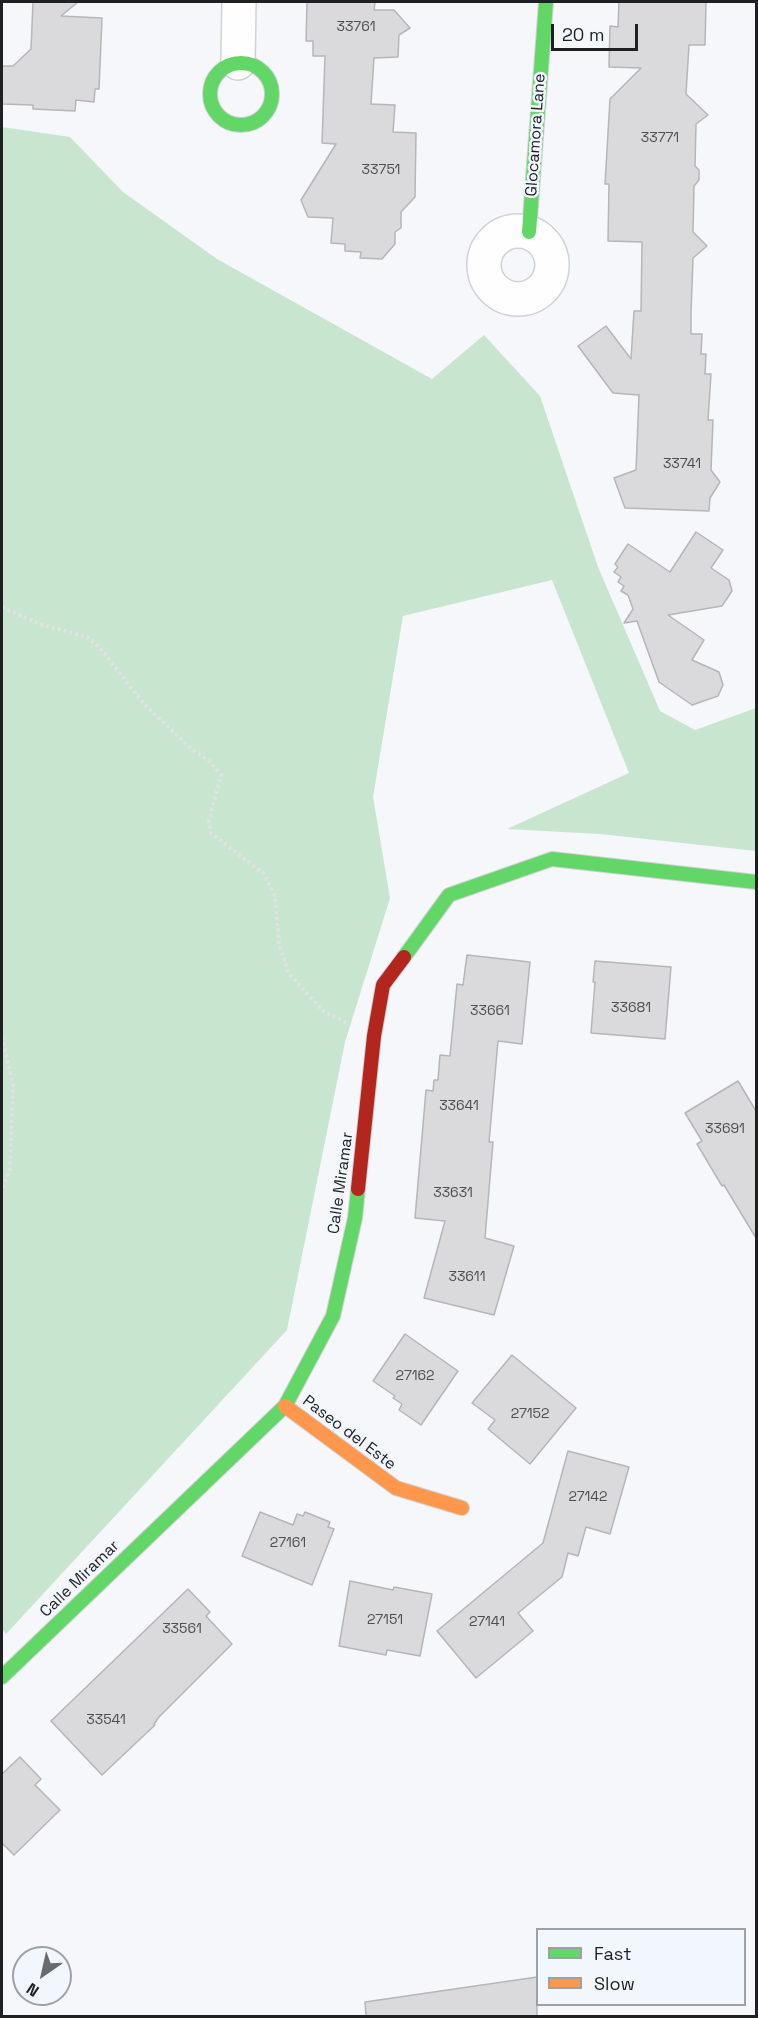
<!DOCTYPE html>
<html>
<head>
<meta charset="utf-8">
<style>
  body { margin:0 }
  #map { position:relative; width:758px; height:2018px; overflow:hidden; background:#f5f7fa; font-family:"Space Grotesk",sans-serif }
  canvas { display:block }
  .frame { position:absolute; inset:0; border:3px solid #1e2022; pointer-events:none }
  .legend { position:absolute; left:536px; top:1928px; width:210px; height:78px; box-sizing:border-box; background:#f2f6fd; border:2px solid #9da0a5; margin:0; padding:8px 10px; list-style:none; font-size:18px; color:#1e2022 }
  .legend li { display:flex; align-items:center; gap:12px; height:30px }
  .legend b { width:30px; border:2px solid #9da0a5 }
  .north { position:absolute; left:12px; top:1946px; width:60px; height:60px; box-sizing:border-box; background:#f2f6fd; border:2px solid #9da0a5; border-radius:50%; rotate:214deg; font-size:16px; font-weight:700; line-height:24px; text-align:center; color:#1e2022 }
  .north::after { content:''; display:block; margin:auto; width:21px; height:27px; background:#696b6e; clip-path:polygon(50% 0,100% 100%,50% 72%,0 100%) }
  .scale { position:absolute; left:551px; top:24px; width:87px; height:27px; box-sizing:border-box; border:3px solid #1e2022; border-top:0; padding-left:8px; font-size:18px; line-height:21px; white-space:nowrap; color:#1e2022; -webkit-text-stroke:4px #f2f6fd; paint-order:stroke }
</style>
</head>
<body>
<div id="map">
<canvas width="758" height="2018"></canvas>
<div class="frame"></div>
<ul class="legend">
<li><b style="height:8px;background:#63d668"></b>Fast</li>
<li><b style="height:8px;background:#ff974d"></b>Slow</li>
</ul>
<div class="north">N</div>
<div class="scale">20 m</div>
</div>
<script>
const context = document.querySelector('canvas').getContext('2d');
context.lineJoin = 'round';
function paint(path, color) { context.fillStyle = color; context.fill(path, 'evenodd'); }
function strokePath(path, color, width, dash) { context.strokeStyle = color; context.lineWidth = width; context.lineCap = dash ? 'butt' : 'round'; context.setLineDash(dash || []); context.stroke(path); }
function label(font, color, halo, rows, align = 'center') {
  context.font = font + ' "Space Grotesk",sans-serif'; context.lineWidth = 5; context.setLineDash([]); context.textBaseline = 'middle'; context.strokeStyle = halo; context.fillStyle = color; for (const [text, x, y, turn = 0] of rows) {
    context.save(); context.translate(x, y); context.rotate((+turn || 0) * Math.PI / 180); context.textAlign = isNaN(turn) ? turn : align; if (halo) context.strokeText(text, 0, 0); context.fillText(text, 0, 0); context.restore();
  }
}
paint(new Path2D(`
  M 2,127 L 70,137 L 123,192 L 217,259 L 432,379 L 484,335 L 540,396 L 598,567 L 660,711 L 695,730 L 756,708 L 756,851 L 600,834 L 507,829 L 629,773 L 552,580 L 403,616 L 373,797 L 390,898 L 345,1042 L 287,1330 L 6,1634 L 2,1628 Z`), '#c8e5cf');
const building = new Path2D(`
  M 33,2 L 78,2 L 61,16 L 102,18 L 99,89 L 95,89 L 94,102 L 76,100 L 75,111 L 33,109 L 33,105 L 2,104 L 2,66 L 13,66 L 31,49 Z
  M 307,2 L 375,2 L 374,10 L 394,10 L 410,28 L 399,35 L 398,57 L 374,58 L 371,104 L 395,105 L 393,132 L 416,133 L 415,197 L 401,212 L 401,228 L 395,232 L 395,244 L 382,259 L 360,258 L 361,252 L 345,251 L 345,244 L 331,243 L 333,218 L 308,217 L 301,200 L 336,144 L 322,143 L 325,56 L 313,56 L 313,41 L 306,41 Z
  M 619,2 L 706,2 L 705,45 L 689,45 L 686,94 L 708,115 L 696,124 L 695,166 L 699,170 L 699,180 L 694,186 L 693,232 L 707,246 L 693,258 L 691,313 L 691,334 L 702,334 L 701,354 L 706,354 L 705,374 L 711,374 L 708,420 L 713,420 L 711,470 L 720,482 L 710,498 L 709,511 L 625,508 L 614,478 L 636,470 L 639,395 L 613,393 L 578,346 L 606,326 L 631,359 L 634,311 L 641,311 L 642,242 L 608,241 L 609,184 L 605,184 L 610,99 L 641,68 L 609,67 L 610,26 L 618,27 Z
  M 696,532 L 723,550 L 711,568 L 729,580 L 732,591 L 722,606 L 668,615 L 704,640 L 692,660 L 719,672 L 723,685 L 718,696 L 692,705 L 659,682 L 637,621 L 624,623 L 633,609 L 628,595 L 621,591 L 624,586 L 618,582 L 621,577 L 614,572 L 618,567 L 615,564 L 628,544 L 670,572 Z
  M 467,955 L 530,962 L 522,1044 L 498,1041 L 489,1142 L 493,1142 L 485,1238 L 514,1246 L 494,1315 L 424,1298 L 445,1221 L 415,1218 L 426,1090 L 433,1091 L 434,1080 L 438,1080 L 440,1055 L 450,1056 L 457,984 L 463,985 Z
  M 595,961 L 671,967 L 665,1039 L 591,1033 L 595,982 L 593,982 Z
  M 738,1081 L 756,1111 L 756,1238 L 724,1185 L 722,1186 L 697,1144 L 702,1141 L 685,1113 Z
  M 405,1334 L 458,1371 L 421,1425 L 399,1410 L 402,1404 L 393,1398 L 395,1396 L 373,1381 Z
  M 512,1355 L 576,1408 L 530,1464 L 488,1429 L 495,1420 L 472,1403 Z
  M 568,1451 L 629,1467 L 610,1534 L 586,1527 L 578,1556 L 568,1553 L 562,1577 L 518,1613 L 533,1631 L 476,1678 L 437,1631 L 543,1543 Z
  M 260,1512 L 293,1525 L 297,1514 L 303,1516 L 305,1512 L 330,1522 L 328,1527 L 334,1529 L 312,1585 L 242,1556 Z
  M 350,1581 L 393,1590 L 394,1587 L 432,1594 L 420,1656 L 387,1650 L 386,1655 L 339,1646 Z
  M 188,1589 L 210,1612 L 206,1616 L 232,1644 L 159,1717 L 154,1724 L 155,1725 L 102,1775 L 51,1721 Z
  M 20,1757 L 41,1779 L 35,1785 L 60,1810 L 14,1855 L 2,1843 L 2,1774 Z
  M 537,1977 L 537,2016 L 366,2016 L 365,2002 Z`);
paint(building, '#dad9dc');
strokePath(building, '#b6b6b9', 1.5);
const street = new Path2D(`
  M 238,63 L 239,2
  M484 265a34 34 0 1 1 68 0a34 34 0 1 1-68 0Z`);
const fast = new Path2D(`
  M210 94a31 31 0 1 1 62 0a31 31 0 1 1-62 0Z
  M 529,232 L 546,2
  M 404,957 L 449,895 L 552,859 L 756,882
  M 2,1677 L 285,1406 L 333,1316 L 355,1218 L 358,1189`);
const slow = new Path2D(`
  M 285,1406 L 396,1488 L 462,1508`);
const jam = new Path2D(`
  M 358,1189 L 374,1036 L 383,985 L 404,957`);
strokePath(street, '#d1d2d5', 36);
strokePath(fast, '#d1d2d5', 16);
strokePath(slow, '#d1d2d5', 16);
strokePath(jam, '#d1d2d5', 16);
strokePath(new Path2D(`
  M 2,607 L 42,625 L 87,637 L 101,649 L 144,704 L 194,751 L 209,761 L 221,775 L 209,821 L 211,833 L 264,874 L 275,896 L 279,943 L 289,974 L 323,1011 L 347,1023
  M 2,1037 L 13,1084 L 10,1170 L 2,1189`), '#e1e2e3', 4, [3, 3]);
strokePath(street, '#fefefe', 33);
strokePath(fast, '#63d668', 14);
strokePath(slow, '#ff974d', 14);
strokePath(jam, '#b3261e', 14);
label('14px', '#4d4e50', null, [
  ["33761",356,27],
  ["33771",660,138],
  ["33751",381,170],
  ["33741",682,464],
  ["33681",631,1008],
  ["33661",490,1011],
  ["33641",459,1106],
  ["33691",725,1129],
  ["33631",453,1193],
  ["33611",467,1277],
  ["27162",415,1376],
  ["27152",530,1414],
  ["27142",588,1497],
  ["27161",288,1543],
  ["27151",385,1620],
  ["27141",487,1622],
  ["33561",182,1629],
  ["33541",106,1720]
]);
label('16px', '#1e2022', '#f2f6fd', [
  ["Glocamora Lane",536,135,-86],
  ["Calle Miramar",341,1183,-82],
  ["Paseo del Este",349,1433,37],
  ["Calle Miramar",80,1579,-44]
]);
</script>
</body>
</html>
